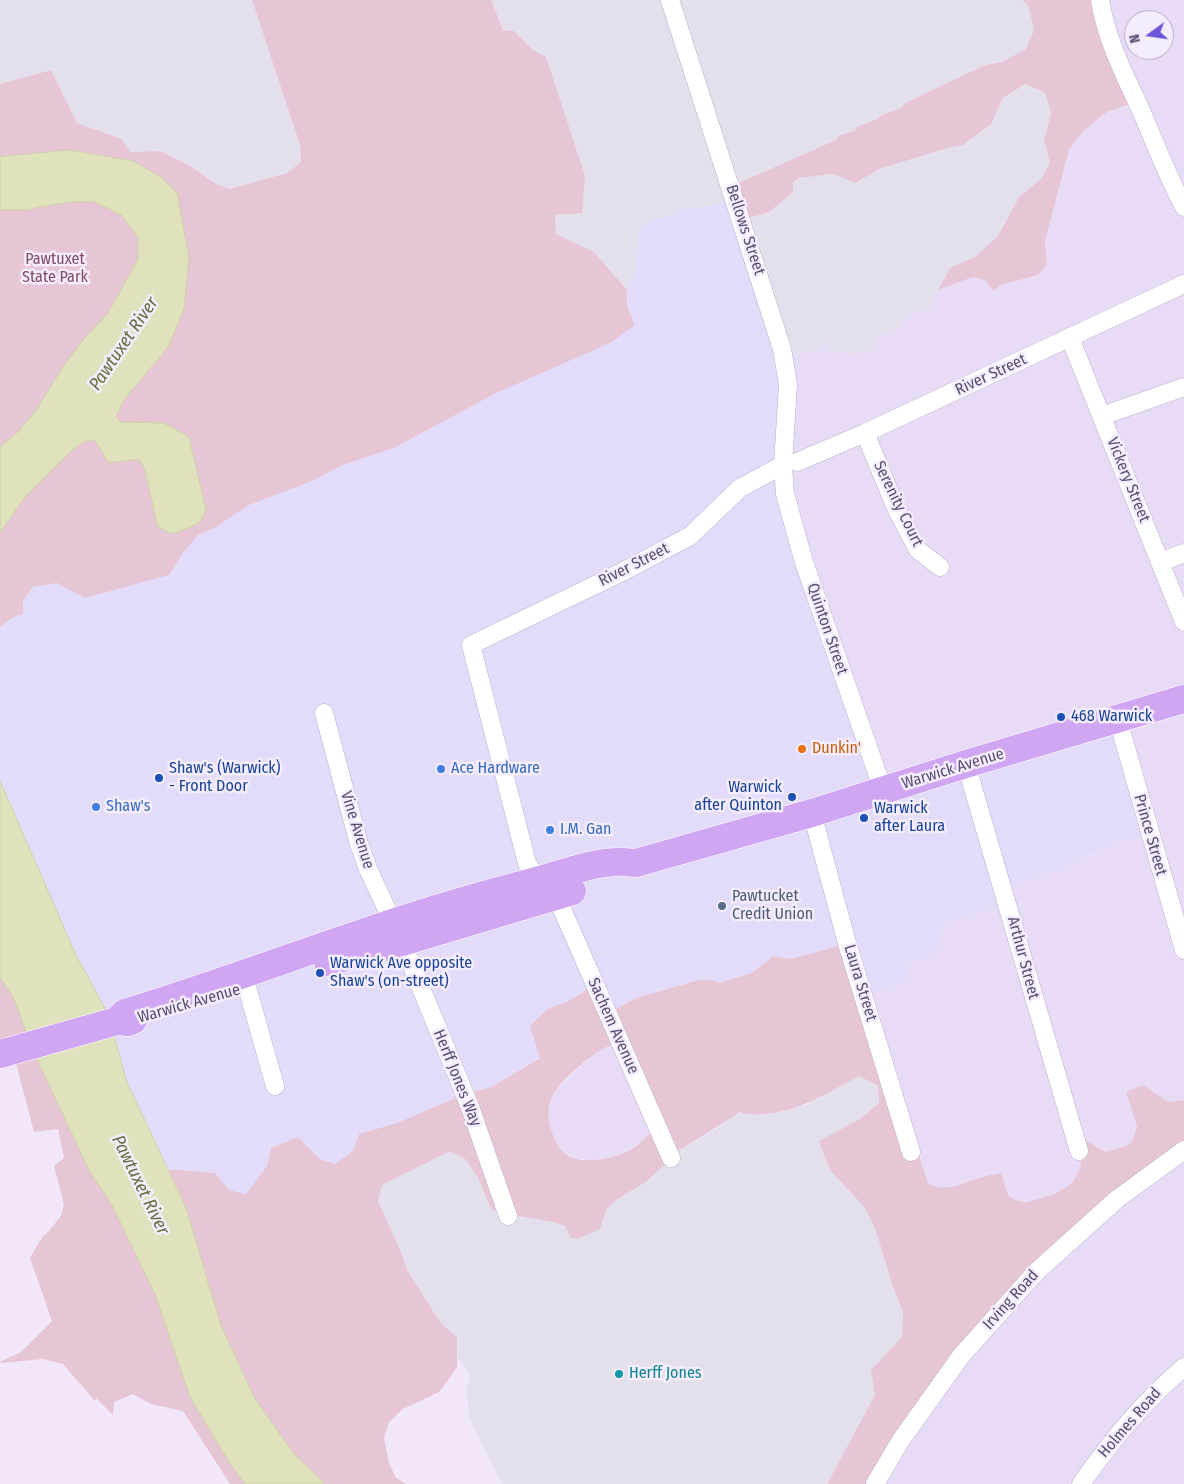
<!DOCTYPE html>
<html>
<head>
<meta charset="utf-8">
<style>
  body { margin:0 }
  #map { position:relative; width:1184px; height:1484px; overflow:hidden; background:#f1e6fa; font-family:"Fira Sans Condensed",sans-serif }
  canvas { display:block }
  .north { position:absolute; left:1124px; top:10px; width:50px; height:50px; box-sizing:border-box; background:#f5ecfd; border:1px solid #b6acc5; border-radius:50%; rotate:256deg; font-size:14px; font-weight:700; line-height:20px; text-align:center; color:#584d71 }
  .north::after { content:''; display:block; margin:auto; width:18px; height:22px; background:#6b57d8; clip-path:polygon(50% 0,100% 100%,50% 72%,0 100%) }
</style>
</head>
<body>
<div id="map">
<canvas width="1184" height="1484"></canvas>
<div class="north">N</div>
</div>
<script>
const context = document.querySelector('canvas').getContext('2d');
context.lineJoin = 'round';
function paint(path, color) { context.fillStyle = color; context.fill(path, 'evenodd'); }
function strokePath(path, color, width, dash) { context.strokeStyle = color; context.lineWidth = width; context.lineCap = dash ? 'butt' : 'round'; context.setLineDash(dash || []); context.stroke(path); }
function label(font, color, halo, rows, align = 'center') {
  context.font = font + ' "Fira Sans Condensed",sans-serif'; context.lineWidth = 5; context.setLineDash([]); context.textBaseline = 'middle'; context.strokeStyle = halo; context.fillStyle = color; for (const [text, x, y, turn = 0] of rows) {
    context.save(); context.translate(x, y); context.rotate((+turn || 0) * Math.PI / 180); context.textAlign = isNaN(turn) ? turn : align; if (halo) context.strokeText(text, 0, 0); context.fillText(text, 0, 0); context.restore();
  }
}
paint(new Path2D(`
  M 1098,0 L 1184,0 L 1184,1100 L 1168,1102 L 1143,1085 L 1126,1092 L 1137,1126 L 1134,1138 L 1129,1145 L 1106,1152 L 1081,1166 L 1073,1182 L 1055,1194 L 1027,1202 L 1015,1200 L 1008,1195 L 986,1176 L 952,1187 L 939,1189 L 928,1183 L 916,1141 L 868,992 L 909,977 L 907,961 L 924,959 L 932,956 L 945,922 L 1005,904 L 1003,886 L 1062,870 L 1068,859 L 1084,859 L 1116,843 L 1152,832 L 882,789 L 776,468 L 784,358 L 815,350 L 825,341 L 835,353 L 845,352 L 857,354 L 877,336 L 900,327 L 906,316 L 915,311 L 931,309 L 938,290 L 973,277 L 986,281 L 993,290 L 1001,285 L 1038,275 L 1047,265 L 1045,241 L 1069,150 L 1083,131 L 1107,112 L 1134,101 ZM 1134,20 L 1164,20 L 1164,50 L 1134,50 Z
  M 618,1043 L 656,1128 L 639,1144 L 616,1156 L 600,1160 L 589,1160 L 576,1158 L 563,1152 L 554,1139 L 548,1120 L 547,1110 L 551,1099 L 558,1087 L 592,1055 L 602,1048 Z
  M 1184,1149 L 1184,1484 L 874,1484 L 1032,1273 Z`), '#e8dbf6');
paint(new Path2D(`
  M 734,200 L 784,358 L 776,468 L 879,786 L 1118,720 L 1152,832 L 1116,843 L 1076,862 L 1068,860 L 1067,866 L 1062,870 L 1003,886 L 1006,904 L 945,922 L 940,934 L 942,947 L 934,950 L 933,956 L 924,959 L 907,961 L 909,977 L 908,981 L 868,992 L 852,942 L 791,959 L 772,956 L 769,960 L 751,973 L 719,983 L 711,980 L 699,980 L 636,998 L 609,1013 L 592,983 L 582,993 L 567,1002 L 547,1009 L 530,1026 L 540,1057 L 491,1087 L 465,1094 L 397,1123 L 359,1134 L 353,1151 L 335,1164 L 320,1159 L 298,1137 L 267,1166 L 246,1194 L 229,1190 L 215,1173 L 168,1169 L 126,1080 L 109,1016 L 75,953 L 0,781 L 0,627 L 12,618 L 23,614 L 23,601 L 33,587 L 57,583 L 85,598 L 183,553 L 198,535 L 216,527 L 249,505 L 312,481 L 343,465 L 394,448 L 496,393 L 635,325 L 627,306 L 627,290 L 636,271 L 638,232 L 653,218 L 682,208 Z`), '#e2dbf9');
paint(new Path2D(`
  M 0,0 L 252,0 L 300,145 L 301,162 L 287,173 L 228,189 L 216,184 L 192,167 L 160,151 L 130,152 L 122,139 L 77,123 L 51,70 L 0,84 Z
  M 491,0 L 1022,0 L 1028,5 L 1034,30 L 1026,49 L 1002,62 L 985,65 L 905,103 L 901,108 L 880,116 L 877,119 L 857,127 L 854,131 L 840,135 L 836,140 L 734,200 L 694,209 L 690,207 L 682,208 L 676,213 L 658,219 L 653,218 L 638,232 L 636,271 L 627,290 L 594,252 L 556,234 L 546,57 L 533,50 L 514,31 L 503,30 Z
  M 1025,84 L 1045,93 L 1051,113 L 1044,141 L 1050,163 L 1042,178 L 1019,197 L 998,236 L 975,257 L 950,268 L 938,290 L 931,310 L 915,311 L 906,316 L 900,327 L 877,336 L 874,349 L 857,354 L 845,352 L 835,353 L 825,341 L 815,350 L 784,358 L 742,220 L 769,212 L 799,178 L 832,174 L 857,183 L 879,169 L 948,148 L 963,145 L 991,124 L 1003,98 Z
  M 859,1076 L 878,1086 L 879,1103 L 860,1119 L 819,1142 L 841,1183 L 865,1208 L 876,1231 L 894,1285 L 904,1305 L 907,1336 L 827,1484 L 502,1484 L 470,1419 L 466,1390 L 470,1379 L 469,1372 L 458,1358 L 457,1338 L 440,1322 L 407,1270 L 401,1252 L 378,1201 L 382,1185 L 450,1150 L 465,1159 L 477,1176 L 518,1216 L 553,1222 L 565,1226 L 599,1230 L 606,1210 L 616,1200 L 646,1182 L 680,1150 L 716,1129 L 728,1119 L 741,1112 L 804,1106 Z`), '#e4e0eb');
paint(new Path2D(`
  M 252,0 L 491,0 L 503,30 L 514,31 L 533,50 L 546,57 L 585,176 L 582,213 L 555,215 L 556,234 L 594,252 L 627,290 L 627,306 L 635,325 L 610,343 L 496,393 L 394,448 L 343,465 L 312,481 L 249,505 L 216,527 L 198,535 L 183,553 L 169,575 L 85,598 L 57,583 L 33,587 L 23,601 L 23,614 L 12,618 L 0,627 L 0,533 L 24,498 L 70,452 L 85,441 L 95,440 L 109,463 L 139,459 L 145,470 L 158,527 L 164,423 L 120,422 L 116,418 L 123,401 L 168,347 L 161,177 L 133,161 L 70,150 L 0,157 L 0,84 L 51,70 L 77,123 L 122,139 L 130,152 L 160,151 L 192,167 L 216,184 L 229,189 L 287,173 L 301,162 L 300,145 Z
  M 1022,0 L 1098,0 L 1135,102 L 1107,112 L 1083,131 L 1069,150 L 1045,241 L 1047,265 L 1038,275 L 1001,285 L 993,291 L 986,281 L 973,277 L 938,290 L 950,268 L 975,257 L 998,236 L 1019,197 L 1042,178 L 1050,163 L 1044,141 L 1051,113 L 1045,93 L 1025,84 L 1003,98 L 991,124 L 963,145 L 948,148 L 879,169 L 856,183 L 832,174 L 799,178 L 793,183 L 793,192 L 769,212 L 742,220 L 732,186 L 836,140 L 840,135 L 854,131 L 857,127 L 877,119 L 880,116 L 901,108 L 905,103 L 985,65 L 1002,62 L 1026,49 L 1034,30 L 1028,5 Z
  M 93,201 L 121,215 L 138,237 L 138,260 L 108,313 L 57,377 L 35,412 L 19,431 L 0,447 L 0,210 L 24,210 L 69,202 Z
  M 852,942 L 928,1183 L 939,1188 L 952,1187 L 986,1176 L 1001,1173 L 1008,1195 L 1015,1200 L 1027,1202 L 1055,1194 L 1073,1182 L 1081,1166 L 1077,1136 L 1106,1152 L 1129,1145 L 1134,1138 L 1137,1126 L 1126,1092 L 1143,1085 L 1168,1102 L 1184,1100 L 1184,1149 L 1032,1273 L 874,1484 L 827,1484 L 875,1395 L 871,1370 L 902,1337 L 903,1311 L 894,1290 L 876,1231 L 865,1208 L 831,1171 L 825,1158 L 819,1141 L 860,1119 L 879,1103 L 878,1086 L 859,1076 C 827,1093 801,1111 764,1114 C 755,1114 748,1116 740,1112 L 680,1150 L 646,1182 L 616,1200 L 606,1210 L 600,1229 L 578,1239 L 571,1238 L 565,1226 L 553,1222 L 518,1216 L 492,1210 L 477,1176 L 465,1159 L 450,1151 L 382,1185 L 378,1201 L 401,1252 L 407,1270 L 440,1322 L 457,1338 L 457,1367 L 449,1379 L 439,1392 L 403,1409 L 389,1422 L 384,1438 L 389,1463 L 396,1478 L 406,1484 L 325,1484 L 294,1454 L 255,1399 L 221,1326 L 186,1208 L 168,1169 L 215,1173 L 229,1190 L 246,1194 L 267,1166 L 271,1148 L 298,1137 L 320,1159 L 335,1164 L 353,1151 L 359,1134 L 397,1123 L 465,1094 L 491,1087 L 540,1058 L 530,1026 L 547,1009 L 567,1002 L 582,993 L 592,983 L 609,1013 L 636,998 L 699,980 L 711,980 L 719,983 L 751,973 L 769,960 L 772,956 L 791,959 ZM 618,1043 L 655,1128 C 650,1133 645,1139 639,1144 C 622,1158 581,1168 563,1152 C 558,1147 554,1138 552,1132 C 542,1103 554,1088 576,1069 C 591,1056 598,1049 618,1043 Z
  M 0,977 L 14,998 L 31,1046 L 89,1170 L 112,1205 L 155,1294 L 190,1397 L 228,1460 L 245,1484 L 230,1484 L 183,1411 L 151,1404 L 133,1394 L 114,1402 L 113,1415 L 96,1398 L 95,1401 L 63,1364 L 43,1359 L 0,1363 L 0,1362 L 21,1352 L 52,1321 L 30,1258 L 43,1236 L 48,1232 L 61,1216 L 64,1205 L 54,1166 L 64,1158 L 58,1129 L 34,1132 L 13,1052 L 0,1054 Z`), '#e6c6d5');
const water = new Path2D(`
  M 70,150 L 133,161 L 161,177 L 177,193 L 189,257 L 184,309 L 168,347 L 123,401 L 116,417 L 120,422 L 164,423 L 189,437 L 206,510 L 200,522 L 189,528 L 171,534 L 158,527 L 145,470 L 139,459 L 109,463 L 95,440 L 85,441 L 70,452 L 24,498 L 0,533 L 0,447 L 19,431 L 35,412 L 61,370 L 83,340 L 108,313 L 138,260 L 138,237 L 121,215 L 93,201 L 69,202 L 24,210 L 0,210 L 0,157 Z
  M 0,781 L 75,953 L 109,1016 L 126,1080 L 186,1208 L 221,1326 L 255,1399 L 294,1454 L 325,1484 L 245,1484 L 228,1460 L 190,1397 L 155,1294 L 112,1205 L 89,1170 L 31,1046 L 14,998 L 0,977 Z`);
paint(water, '#dfe2bc');
strokePath(water, '#ced2a4', 1);
const minor = new Path2D(`
  M 670,0 L 782,349 L 788,384 L 783,465 L 785,494 L 804,562 L 883,790
  M 1100,0 C 1106,38 1124,74 1140,108 C 1154,141 1167,175 1184,207
  M 1070,338 L 1184,622
  M 1102,416 L 1184,387
  M 865,433 L 896,508 L 918,550 L 940,567
  M 797,462 L 865,433 L 1184,284
  M 1161,562 L 1184,553
  M 324,713 L 359,844 L 369,871 L 402,942 L 470,1107 L 508,1216
  M 1118,720 L 1184,950
  M 966,764 L 1079,1151
  M 812,813 L 847,943 L 911,1152
  M 539,881 L 527,863 L 471,645 L 622,572 L 690,536 L 740,488 L 783,465
  M 552,896 L 562,909 L 671,1158
  M 247,987 L 275,1086
  M 875,1484 L 901,1440 L 961,1356 L 1036,1272 L 1116,1200 L 1184,1150
  M 1081,1484 C 1110,1442 1145,1400 1184,1367`);
const primary = new Path2D(`
  M 328,962 L 402,942 L 572,891
  M 117,1021 L 125,1013 C 259,972 389,918 525,884 C 555,877 586,863 617,862 C 623,861 630,863 636,863 L 812,813 L 966,764 L 1184,699
  M 0,1054 L 117,1021 L 128,1022 L 133,1020`);
strokePath(minor, '#bbb0cd', 19);
strokePath(primary, '#fff', 29);
strokePath(minor, '#fff', 18);
strokePath(primary, '#d0a5f2', 28);
for (const [x, y, r, color] of [
  [1061,717,5,"#1a4fb4"],
  [802,749,5,"#e8710a"],
  [441,769,5,"#3f7fe0"],
  [159,778,5,"#1a4fb4"],
  [792,797,5,"#1a4fb4"],
  [96,807,5,"#3f7fe0"],
  [864,818,5,"#1a4fb4"],
  [550,830,5,"#3f7fe0"],
  [722,906,5,"#5c6f8a"],
  [320,973,5,"#1a4fb4"],
  [619,1374,5,"#0f9aa8"]
]) { const dot = new Path2D(); dot.arc(x, y, r, 0, 2 * Math.PI); context.fillStyle = color; context.fill(dot); strokePath(dot, '#f5ecfd', 2); }
label('16px', '#584d71', '#f5ecfd', [
  ["Bellows Street",745,230,72],
  ["River Street",991,375,-25],
  ["Vickery Street",1128,480,68],
  ["Serenity Court",898,504,64],
  ["River Street",634,565,-27],
  ["Quinton Street",827,629,71],
  ["Warwick Avenue",953,769,-17],
  ["Vine Avenue",357,830,73],
  ["Prince Street",1150,835,74],
  ["Arthur Street",1023,958,75],
  ["Laura Street",860,983,73],
  ["Warwick Avenue",189,1004,-16],
  ["Sachem Avenue",613,1026,66],
  ["Herff Jones Way",457,1078,68],
  ["Irving Road",1011,1300,-48],
  ["Holmes Road",1130,1423,-49]
]);
label('16px', '#814c5f', '#f5ecfd', [
  ["Pawtuxet",55,260],
  ["State Park",55,278]
]);
label('16px', '#164399', '#f5ecfd', [
  ["468 Warwick",1071,717],
  ["Shaw's (Warwick)",169,769],
  ["- Front Door",169,787],
  ["Warwick",782,788,"right"],
  ["after Quinton",782,806,"right"],
  ["Warwick",874,809],
  ["after Laura",874,827],
  ["Warwick Ave opposite",330,964],
  ["Shaw's (on-street)",330,982]
], 'left');
label('16px', '#c56008', '#f5ecfd', [
  ["Dunkin'",812,749]
], 'left');
label('16px', '#366cbe', '#f5ecfd', [
  ["Ace Hardware",451,769],
  ["Shaw's",106,807],
  ["I.M. Gan",560,830]
], 'left');
label('16px', '#4e5e75', '#f5ecfd', [
  ["Pawtucket",732,897],
  ["Credit Union",732,915]
], 'left');
label('16px', '#0d838f', '#f5ecfd', [
  ["Herff Jones",629,1374]
], 'left');
label('italic 18px', '#696e3f', '#f5ecfd', [
  ["Pawtuxet River",124,344,-56],
  ["Pawtuxet River",140,1185,64]
]);
</script>
</body>
</html>
